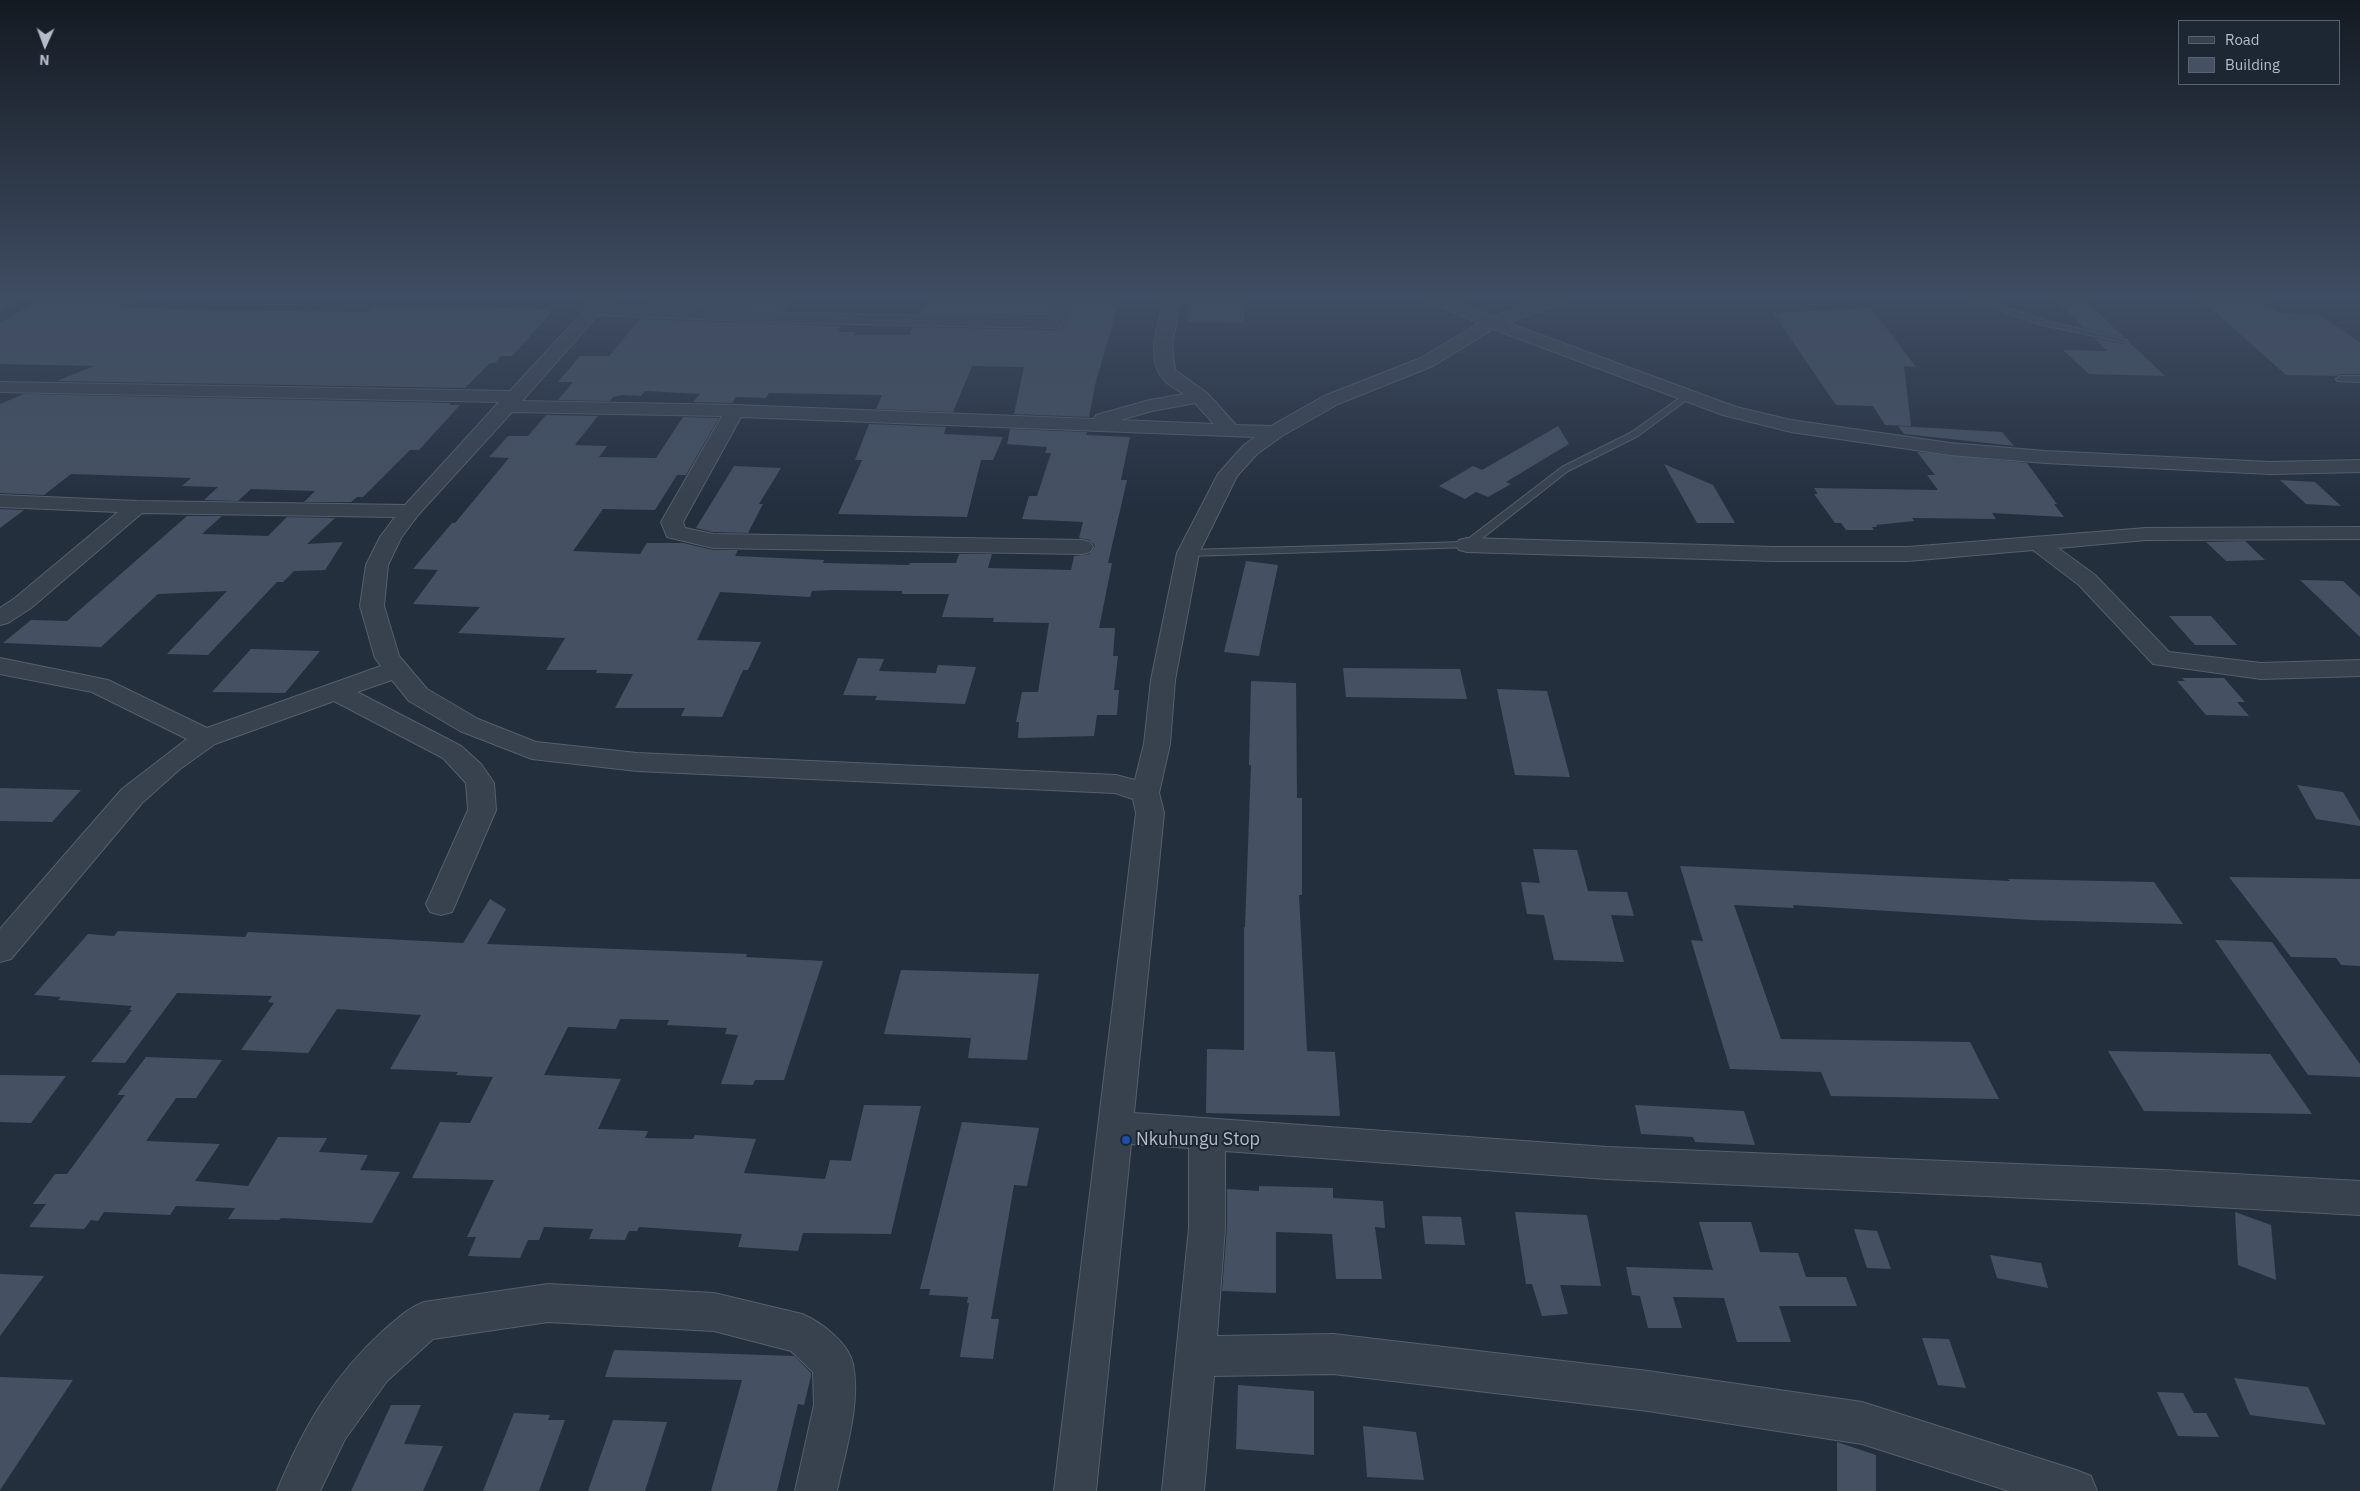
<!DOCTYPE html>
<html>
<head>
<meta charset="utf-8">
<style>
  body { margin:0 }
  #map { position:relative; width:2360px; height:1491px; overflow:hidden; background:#242f3e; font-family:"IBM Plex Sans",sans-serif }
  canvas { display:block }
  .legend { position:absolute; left:2178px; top:20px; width:162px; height:65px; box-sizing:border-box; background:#1d2633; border:1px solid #59626f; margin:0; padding:6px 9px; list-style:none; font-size:15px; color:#b4bcc9 }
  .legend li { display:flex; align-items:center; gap:10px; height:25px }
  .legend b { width:25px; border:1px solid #59626f }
  .north { position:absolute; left:20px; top:20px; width:50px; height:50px; -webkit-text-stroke:4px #1d2633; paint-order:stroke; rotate:182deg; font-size:14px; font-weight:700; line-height:20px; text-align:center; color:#b4bcc9 }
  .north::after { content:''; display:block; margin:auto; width:18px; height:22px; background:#b4bcc9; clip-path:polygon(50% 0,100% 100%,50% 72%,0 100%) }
</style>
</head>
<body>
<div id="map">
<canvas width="2360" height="1491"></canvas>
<ul class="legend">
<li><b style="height:6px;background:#38414e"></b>Road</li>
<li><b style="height:14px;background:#455162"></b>Building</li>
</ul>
<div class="north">N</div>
</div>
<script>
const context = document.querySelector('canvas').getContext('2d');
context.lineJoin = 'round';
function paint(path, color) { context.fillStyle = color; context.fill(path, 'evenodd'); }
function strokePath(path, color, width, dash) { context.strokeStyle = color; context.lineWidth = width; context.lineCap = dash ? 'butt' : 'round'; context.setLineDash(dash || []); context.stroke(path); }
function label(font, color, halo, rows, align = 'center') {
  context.font = font + ' "IBM Plex Sans",sans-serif'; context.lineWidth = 4; context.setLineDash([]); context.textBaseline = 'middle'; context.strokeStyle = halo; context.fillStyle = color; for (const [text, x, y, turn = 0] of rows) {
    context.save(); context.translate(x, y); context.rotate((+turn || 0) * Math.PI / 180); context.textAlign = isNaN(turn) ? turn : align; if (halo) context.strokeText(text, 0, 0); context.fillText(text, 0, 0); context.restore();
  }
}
paint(new Path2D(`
  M 657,298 L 794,298 L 786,311 L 650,306 Z
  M 930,298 L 1054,298 L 1047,316 L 918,314 L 920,309 L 925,309 Z
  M 1074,298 L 1120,298 L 1096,381 L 1089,417 L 1014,414 L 1024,367 L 972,366 L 953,412 L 876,409 L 882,395 L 769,393 L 766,398 L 736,397 L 732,403 L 693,402 L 700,394 L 645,391 L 641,396 L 622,395 L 613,397 L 610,401 L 558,400 L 573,382 L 558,382 L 580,356 L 609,356 L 640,319 L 841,326 L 838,332 L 856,332 L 854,335 L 909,335 L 913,327 L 1055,330 L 1063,328 Z
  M 2057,298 L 2083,298 L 2125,338 L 2084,328 L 2055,300 Z
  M 39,299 L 133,300 L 122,307 L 207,310 L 367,312 L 374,306 L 502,307 L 500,308 L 552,309 L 549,312 L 552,312 L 512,356 L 501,356 L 495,363 L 490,363 L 465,388 L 57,381 L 94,366 L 0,364 L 0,323 Z
  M 1189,300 L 1244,300 L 1244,323 L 1187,322 Z
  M 2204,302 L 2266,303 L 2280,313 L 2319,314 L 2360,343 L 2360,374 L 2340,374 L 2337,376 L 2286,375 Z
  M 1871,308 L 1916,367 L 1904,366 L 1911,426 L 1885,425 L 1873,406 L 1836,405 L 1773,313 Z
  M 2094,338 L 2123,344 L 2128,341 L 2165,376 L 2089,374 L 2063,350 L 2107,351 Z
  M 24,394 L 451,403 L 449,405 L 460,405 L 419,450 L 410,450 L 363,497 L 357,497 L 351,502 L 304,502 L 315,491 L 251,489 L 238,501 L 204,500 L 218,487 L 182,486 L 191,478 L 71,474 L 44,495 L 0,493 L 0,404 Z
  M 546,415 L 598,416 L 575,445 L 607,446 L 599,457 L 656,458 L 683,417 L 719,418 L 686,475 L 677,475 L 655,510 L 603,509 L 573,551 L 640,554 L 647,543 L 683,543 L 713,550 L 738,550 L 735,556 L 824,560 L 823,563 L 909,565 L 910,563 L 956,563 L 959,554 L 992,554 L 988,568 L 1071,570 L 1074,556 L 1090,554 L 1095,546 L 1090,540 L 1079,538 L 1083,522 L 1022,519 L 1029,496 L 1037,496 L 1051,453 L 1045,453 L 1047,447 L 1007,444 L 1010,429 L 1087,432 L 1086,435 L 1130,437 L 1121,480 L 1127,480 L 1108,563 L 1112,563 L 1099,628 L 1115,628 L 1113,656 L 1118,656 L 1114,690 L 1119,690 L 1117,715 L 1097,715 L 1094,736 L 1018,738 L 1019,722 L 1016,722 L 1022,692 L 1038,692 L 1049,623 L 993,622 L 994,618 L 942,617 L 949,594 L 902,594 L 902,591 L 833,590 L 812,591 L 810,597 L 720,592 L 697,640 L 761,642 L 748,670 L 743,670 L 722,717 L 681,716 L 685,708 L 615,708 L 633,674 L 596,673 L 597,670 L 546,670 L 565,638 L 458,633 L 480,607 L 413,604 L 438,570 L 413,569 L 452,523 L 455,523 L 509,458 L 489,457 L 508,436 L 528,436 Z
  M 869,424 L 946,427 L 944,434 L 1003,437 L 993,460 L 981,460 L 967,517 L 838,514 L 862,460 L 855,460 Z
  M 1558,426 L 1569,444 L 1506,482 L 1511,484 L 1488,497 L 1476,492 L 1465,499 L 1439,486 L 1473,466 L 1482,470 Z
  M 1898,426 L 2002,432 L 2014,446 L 1904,434 Z
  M 1917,452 L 2027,463 L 2057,504 L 2054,504 L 2064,517 L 1992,513 L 1996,519 L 1912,518 L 1914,521 L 1876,525 L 1877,527 L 1872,527 L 1874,530 L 1846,530 L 1841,523 L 1835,523 L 1814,494 L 1818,494 L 1814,488 L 1938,490 L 1927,475 L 1935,475 Z
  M 1664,464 L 1713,485 L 1735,523 L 1697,523 Z
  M 734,466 L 781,468 L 759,504 L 763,504 L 748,533 L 713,532 L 696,528 Z
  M 2280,480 L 2315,482 L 2341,506 L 2306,504 Z
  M 0,509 L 24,510 L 0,528 Z
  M 187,516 L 222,516 L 202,534 L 268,536 L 287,517 L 335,518 L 307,544 L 343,542 L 325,570 L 294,571 L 283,582 L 277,582 L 208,655 L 167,654 L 227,591 L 158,594 L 101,647 L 3,643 L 31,620 L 67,621 Z
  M 2245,541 L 2265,560 L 2226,561 L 2206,542 Z
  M 1246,561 L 1278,565 L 1259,656 L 1224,652 Z
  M 2300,580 L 2343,581 L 2360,597 L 2360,637 Z
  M 2169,616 L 2211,616 L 2237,645 L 2195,645 Z
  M 251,649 L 320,651 L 285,693 L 212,692 Z
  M 858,658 L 884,659 L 879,671 L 936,673 L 938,665 L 976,667 L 965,704 L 875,700 L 877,696 L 843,695 Z
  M 1343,668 L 1460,669 L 1467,699 L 1346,697 Z
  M 2182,678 L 2224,678 L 2245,702 L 2237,702 L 2249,716 L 2206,715 L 2177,681 L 2185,681 Z
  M 1251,681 L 1296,683 L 1297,798 L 1302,798 L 1302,895 L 1299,895 L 1307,1051 L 1335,1052 L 1340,1116 L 1206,1113 L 1207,1049 L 1244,1050 L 1244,927 L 1245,927 L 1251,765 L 1249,765 Z
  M 1497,689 L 1547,691 L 1570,777 L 1515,775 Z
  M 2297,785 L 2343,792 L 2360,821 L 2360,826 L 2316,819 Z
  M 0,788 L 81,790 L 52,822 L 0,821 Z
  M 1533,849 L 1577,850 L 1588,891 L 1627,892 L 1634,916 L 1611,915 L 1624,962 L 1554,960 L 1544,915 L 1527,914 L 1521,882 L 1540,883 Z
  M 1680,866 L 2010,881 L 2008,879 L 2154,882 L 2183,924 L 2032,920 L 1793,905 L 1794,908 L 1734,905 L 1781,1039 L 1970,1042 L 1999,1099 L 1831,1096 L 1821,1072 L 1730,1069 L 1691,940 L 1703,941 Z
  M 2229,877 L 2360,879 L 2360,966 L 2341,965 L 2336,958 L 2291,957 Z
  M 490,899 L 506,909 L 487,944 L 747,954 L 746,957 L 823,961 L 784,1080 L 755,1080 L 753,1085 L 721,1084 L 738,1035 L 725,1034 L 727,1028 L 667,1025 L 669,1020 L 620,1019 L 616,1029 L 568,1027 L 544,1075 L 621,1079 L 598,1129 L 648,1131 L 645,1138 L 693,1139 L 695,1135 L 756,1139 L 744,1173 L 825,1179 L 830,1160 L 851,1161 L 864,1105 L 921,1106 L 891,1234 L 803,1233 L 798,1251 L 738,1247 L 742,1234 L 639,1227 L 637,1231 L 629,1231 L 625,1240 L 589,1239 L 593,1229 L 544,1227 L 539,1240 L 528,1240 L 520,1258 L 468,1256 L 476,1237 L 467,1237 L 494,1180 L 412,1178 L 440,1122 L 470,1123 L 493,1077 L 456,1075 L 458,1072 L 390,1069 L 421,1015 L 337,1009 L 308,1053 L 241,1050 L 274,1003 L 268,1002 L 272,996 L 177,993 L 125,1063 L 91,1062 L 132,1010 L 129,1010 L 132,1006 L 58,1000 L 61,997 L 34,995 L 88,934 L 114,936 L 118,931 L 245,937 L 248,932 L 463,943 Z
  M 2215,940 L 2272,942 L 2360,1064 L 2360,1077 L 2308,1075 Z
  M 901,970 L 1039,974 L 1027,1060 L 968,1058 L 971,1038 L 884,1034 Z
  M 2108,1051 L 2270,1054 L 2312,1114 L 2144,1111 Z
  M 146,1057 L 222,1060 L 196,1098 L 176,1098 L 146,1141 L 220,1144 L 195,1181 L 248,1186 L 278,1137 L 327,1138 L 319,1152 L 368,1155 L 360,1170 L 400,1172 L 372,1223 L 281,1218 L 279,1220 L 228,1219 L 235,1208 L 176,1206 L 170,1215 L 104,1212 L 98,1221 L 91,1220 L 84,1229 L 29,1227 L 46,1204 L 33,1204 L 55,1174 L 67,1174 L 125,1095 L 117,1095 Z
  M 0,1075 L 66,1076 L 31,1123 L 0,1122 Z
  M 1635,1105 L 1744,1111 L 1755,1145 L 1695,1142 L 1693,1137 L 1641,1134 Z
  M 962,1122 L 1039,1128 L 1027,1186 L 1014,1185 L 991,1319 L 999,1319 L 993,1359 L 960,1357 L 969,1303 L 967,1303 L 968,1297 L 929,1295 L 930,1289 L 920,1289 Z
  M 1259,1186 L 1333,1188 L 1333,1198 L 1383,1201 L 1385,1228 L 1375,1227 L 1382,1279 L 1336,1279 L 1332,1234 L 1276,1232 L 1276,1293 L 1222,1291 L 1227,1228 L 1227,1189 L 1259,1191 Z
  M 1515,1212 L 1587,1215 L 1601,1286 L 1560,1285 L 1568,1314 L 1542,1316 L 1532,1284 L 1526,1284 Z
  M 2235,1212 L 2271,1225 L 2276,1280 L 2238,1265 Z
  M 1422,1216 L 1461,1217 L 1465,1245 L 1425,1244 Z
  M 1699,1222 L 1751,1222 L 1760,1252 L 1798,1253 L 1806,1277 L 1846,1277 L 1857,1306 L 1779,1306 L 1791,1342 L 1737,1342 L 1724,1298 L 1673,1297 L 1682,1328 L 1648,1328 L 1640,1296 L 1632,1295 L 1626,1267 L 1713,1270 Z
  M 1854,1229 L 1877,1231 L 1891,1269 L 1867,1268 Z
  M 1990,1255 L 2041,1263 L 2048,1288 L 1997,1278 Z
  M 0,1274 L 44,1276 L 0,1336 Z
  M 1922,1338 L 1949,1339 L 1966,1388 L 1938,1385 Z
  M 614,1350 L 794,1356 L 811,1373 L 811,1376 L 804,1405 L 798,1404 L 777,1491 L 711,1491 L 742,1380 L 605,1377 Z
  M 0,1377 L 73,1380 L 0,1490 Z
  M 2234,1378 L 2308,1387 L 2326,1425 L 2250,1415 Z
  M 1238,1385 L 1314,1391 L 1314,1455 L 1236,1449 Z
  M 2157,1392 L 2183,1393 L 2194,1413 L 2206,1413 L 2219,1437 L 2178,1436 Z
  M 391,1405 L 421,1405 L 404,1444 L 443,1446 L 423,1491 L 351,1491 Z
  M 514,1413 L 550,1415 L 548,1420 L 565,1420 L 539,1491 L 483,1491 Z
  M 613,1420 L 667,1422 L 645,1491 L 588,1491 Z
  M 1363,1426 L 1416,1432 L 1424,1480 L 1367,1477 Z
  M 1837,1442 L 1876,1455 L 1876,1491 L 1837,1491 Z`), '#455162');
const service = new Path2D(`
  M 1962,298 L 1975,298 L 2047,321 L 2127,340 L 2123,342 L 2042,325 Z
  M 2340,376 L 2360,376 L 2360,382 L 2337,381 L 2336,379 Z
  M 1685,394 L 1692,396 L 1638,436 L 1568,471 L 1471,547 L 1188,556 L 1183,553 L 1188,550 L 1464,542 L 1562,467 L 1632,432 Z`);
const minor = new Path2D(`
  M 2,298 L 22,298 L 0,311 Z
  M 596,298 L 613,298 L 607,306 L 794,313 L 1048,318 L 1056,298 L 1072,298 L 1063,323 L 1061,327 L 1055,328 L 794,323 L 598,315 L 522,401 L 735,405 L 1094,419 L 1096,415 L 1150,400 L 1184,394 C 1178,390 1170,386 1165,381 C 1144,361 1159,322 1165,298 L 1181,298 L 1172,345 L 1175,370 L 1207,393 L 1236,425 L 1271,426 L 1324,396 L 1421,358 L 1479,323 L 1426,301 L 1424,298 L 1447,298 L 1493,317 L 1544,298 L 1568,298 L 1566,301 L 1508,323 L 1736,407 L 1791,420 L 1950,443 L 2045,451 L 2271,462 L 2360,460 L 2360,472 L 2271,474 L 2045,463 L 1950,455 L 1791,432 L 1723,415 L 1493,329 L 1433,366 L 1338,404 L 1282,436 L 1257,454 L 1237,476 L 1199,553 L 1175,680 L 1170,744 L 1159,793 L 1164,813 L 1134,1113 L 1607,1147 L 2162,1170 L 2360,1181 L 2360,1215 L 2162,1204 L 1607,1179 L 1225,1151 L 1225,1228 L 1217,1336 L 1333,1334 L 1648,1371 L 1862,1402 L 2076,1470 L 2091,1476 L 2097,1491 L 2009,1491 L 1862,1444 L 1648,1411 L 1333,1374 L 1214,1376 L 1204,1491 L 1162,1491 L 1189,1228 L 1189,1148 L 1131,1144 L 1096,1491 L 1054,1491 L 1136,813 L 1133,799 L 1115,793 L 637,771 L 532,759 L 460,731 L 409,701 L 392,680 L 357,692 L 461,746 L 481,764 L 494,783 L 496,810 L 452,912 L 441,915 L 430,912 L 426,904 L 468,810 L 466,783 L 443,758 L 334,701 L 215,744 L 180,769 L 142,803 L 11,959 L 0,962 L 0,929 L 122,789 L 187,739 L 92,692 L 0,674 L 0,658 L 108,680 L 207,728 L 381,666 L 375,658 L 360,606 L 366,565 L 380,537 L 395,517 L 142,513 L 31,608 L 8,623 L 0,625 L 0,608 L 15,598 L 118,512 L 0,507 L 0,495 L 137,501 L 405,505 L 499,402 L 0,392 L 0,382 L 510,391 ZM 1195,403 L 1214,424 L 1120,420 L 1152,411 ZM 512,412 L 722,416 L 661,522 L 667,537 L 713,548 L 1082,554 L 1090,552 L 1093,547 L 1090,542 L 1082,540 L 713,534 L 685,528 L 683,522 L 741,417 L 1255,437 L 1243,446 L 1218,474 L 1177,553 L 1151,680 L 1144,744 L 1135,780 L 1116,775 L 637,753 L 536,742 L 478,719 L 427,689 L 399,656 L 384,606 L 388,565 L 401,538 L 418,515 Z
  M 2360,527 L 2360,539 L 2146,540 L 2058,548 L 2095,575 L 2169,652 L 2261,663 L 2360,660 L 2360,676 L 2261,679 L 2153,664 L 2079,585 L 2033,550 L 1908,561 L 1774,561 L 1467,552 L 1459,550 L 1456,545 L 1459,540 L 1467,538 L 1774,547 L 1908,547 L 2146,528 Z
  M 548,1284 L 714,1293 L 802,1314 C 821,1322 849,1343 853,1364 C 861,1405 845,1451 837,1491 L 795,1491 L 814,1405 L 813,1372 L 791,1351 L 714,1331 L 548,1322 L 433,1339 L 387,1381 L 345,1439 L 320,1491 L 277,1491 C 303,1428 333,1376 384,1330 C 397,1319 408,1308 424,1302 Z`);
strokePath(service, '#565f6c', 2);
strokePath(minor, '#565f6c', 2);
paint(service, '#38414e');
paint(minor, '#38414e');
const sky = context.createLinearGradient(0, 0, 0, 507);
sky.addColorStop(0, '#141a22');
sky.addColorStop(0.59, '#3f4d63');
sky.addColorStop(1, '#3f4d6300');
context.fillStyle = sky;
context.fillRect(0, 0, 2360, 507);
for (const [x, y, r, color] of [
  [1126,1140,5,"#1a4fb4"]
]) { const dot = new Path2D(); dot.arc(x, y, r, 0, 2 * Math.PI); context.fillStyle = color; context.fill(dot); strokePath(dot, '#1d2633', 2); }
label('18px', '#b4bcc9', '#1d2633', [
  ["Nkuhungu Stop",1136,1140]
], 'left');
</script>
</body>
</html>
